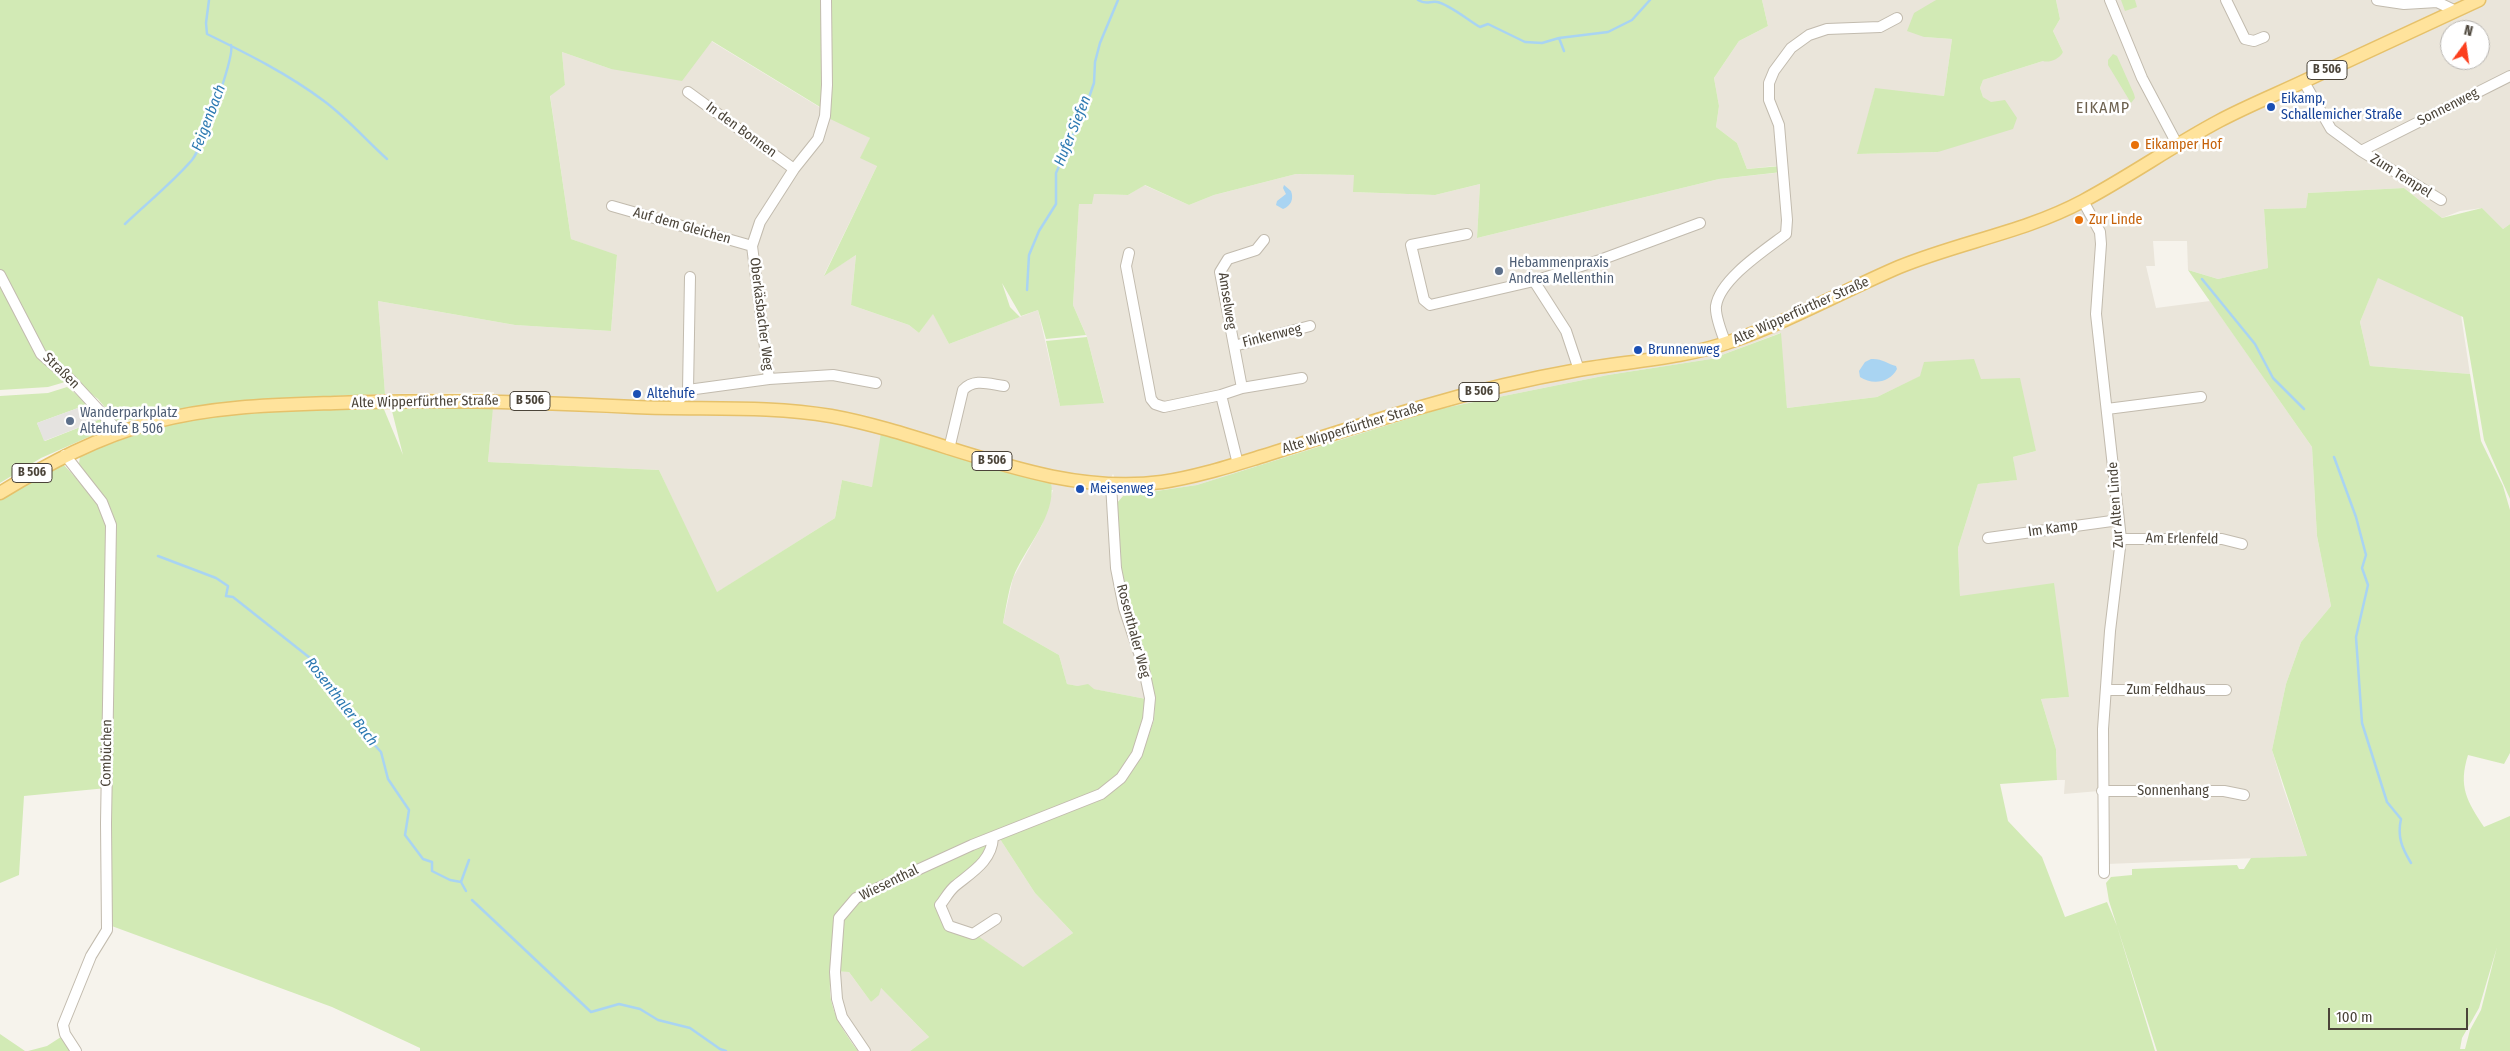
<!DOCTYPE html>
<html>
<head>
<meta charset="utf-8">
<style>
  body { margin:0 }
  #map { position:relative; width:2510px; height:1051px; overflow:hidden; background:#f6f3ec; font-family:"Fira Sans Condensed",sans-serif }
  canvas { display:block }
  .north { position:absolute; left:2440px; top:20px; width:50px; height:50px; box-sizing:border-box; background:#fff; border:1px solid #b7b4b0; border-radius:50%; rotate:14deg; font-size:14px; font-weight:700; line-height:20px; text-align:center; color:#4b4439 }
  .north::after { content:''; display:block; margin:auto; width:18px; height:22px; background:#fc3f1d; clip-path:polygon(50% 0,100% 100%,50% 72%,0 100%) }
  .scale { position:absolute; left:2328px; top:1008px; width:140px; height:22px; box-sizing:border-box; border:2px solid #4b4439; border-top:0; padding-left:6px; font-size:15px; line-height:18px; white-space:nowrap; color:#4b4439; -webkit-text-stroke:4px #fff; paint-order:stroke }
</style>
</head>
<body>
<div id="map">
<canvas width="2510" height="1051"></canvas>
<div class="north">N</div>
<div class="scale">100 m</div>
</div>
<script>
const context = document.querySelector('canvas').getContext('2d');
context.lineJoin = 'round';
function paint(path, color) { context.fillStyle = color; context.fill(path, 'evenodd'); }
function strokePath(path, color, width, dash) { context.strokeStyle = color; context.lineWidth = width; context.lineCap = dash ? 'butt' : 'round'; context.setLineDash(dash || []); context.stroke(path); }
function label(font, color, halo, rows, align = 'center') {
  context.font = font + ' "Fira Sans Condensed",sans-serif'; context.lineWidth = 5; context.setLineDash([]); context.textBaseline = 'middle'; context.strokeStyle = halo; context.fillStyle = color; for (const [text, x, y, turn = 0] of rows) {
    context.save(); context.translate(x, y); context.rotate((+turn || 0) * Math.PI / 180); context.textAlign = isNaN(turn) ? turn : align; if (halo) context.strokeText(text, 0, 0); context.fillText(text, 0, 0); context.restore();
  }
}
paint(new Path2D(`
  M 1762,0 L 1936,0 L 1924,37 L 1952,39 L 1944,96 L 1875,89 L 1858,154 L 1938,152 L 1991,103 L 1983,97 L 1980,88 L 1983,80 L 2043,61 L 2063,52 L 2053,31 L 2060,19 L 2056,0 L 2510,0 L 2510,224 L 2503,229 L 2482,208 L 2460,211 L 2442,218 L 2404,188 L 2308,193 L 2306,208 L 2264,209 L 2268,268 L 2218,279 L 2188,270 L 2187,241 L 2153,241 L 2155,266 L 2146,266 L 2156,308 L 2210,301 L 2312,447 L 2317,536 L 2331,606 L 2301,642 L 2286,684 L 2272,750 L 2283,787 L 2307,856 L 2107,864 L 2099,791 L 2064,794 L 2065,780 L 2057,780 L 2056,749 L 2041,699 L 2069,697 L 1960,596 L 1958,548 L 1978,484 L 2016,480 L 2013,457 L 2036,451 L 1981,379 L 1921,376 L 1877,397 L 1787,408 L 1780,333 L 1711,359 L 1608,375 L 1439,409 L 1197,485 L 1123,496 L 1113,474 L 1107,485 L 1146,699 L 1067,684 L 1059,655 L 1003,623 L 1013,578 L 1042,525 L 1053,490 L 872,487 L 842,480 L 835,518 L 716,593 L 659,470 L 488,462 L 494,392 L 385,394 L 378,301 L 515,325 L 611,331 L 617,256 L 571,239 L 550,95 L 565,85 L 562,52 L 611,69 L 711,41 L 870,138 L 877,166 L 824,275 L 856,255 L 851,305 L 909,325 L 919,333 L 933,313 L 949,344 L 1038,310 L 1060,406 L 1104,402 L 1087,337 L 1073,305 L 1079,203 L 1094,194 L 1128,195 L 1144,185 L 1189,205 L 1214,195 L 1296,174 L 1354,175 L 1354,192 L 1435,195 L 1480,184 L 1477,238 L 1719,179 L 1784,172 L 1784,165 L 1747,169 L 1737,143 L 1716,127 L 1719,106 L 1714,78 L 1739,41 L 1768,26 ZM 2450,30 L 2480,30 L 2480,60 L 2450,60 Z
  M 2378,277 L 2461,315 L 2470,374 L 2370,366 L 2360,322 Z
  M 1000,839 L 1035,893 L 1073,933 L 1023,968 L 973,933 L 951,926 L 942,905 L 994,841 Z
  M 836,971 L 849,972 L 871,1002 L 880,987 L 929,1037 L 910,1051 L 869,1051 L 844,1016 Z`), '#eae5da');
paint(new Path2D(`
  M 0,0 L 826,0 L 825,110 L 712,41 L 682,81 L 611,69 L 562,52 L 565,85 L 550,96 L 571,239 L 617,255 L 611,331 L 515,325 L 378,301 L 385,394 C 292,398 210,399 118,423 L 98,399 L 72,380 L 48,387 L 0,390 Z
  M 829,0 L 1762,0 L 1768,26 L 1739,41 L 1714,78 L 1719,106 L 1716,127 L 1737,143 L 1747,169 L 1781,166 L 1782,172 L 1719,179 L 1477,238 L 1480,184 L 1435,195 L 1353,192 L 1354,175 L 1296,174 L 1214,195 L 1189,205 L 1145,185 L 1128,195 L 1094,194 L 1092,204 L 1079,204 L 1073,305 L 1086,335 L 1046,339 L 1038,310 L 1021,316 L 1002,283 L 1010,307 L 1020,317 L 949,344 L 933,314 L 919,333 L 909,325 L 851,305 L 856,255 L 824,276 L 877,166 L 860,158 L 870,138 L 826,117 Z
  M 1936,0 L 2056,0 L 2060,19 L 2053,31 L 2063,52 C 2059,60 2048,63 2043,61 L 1983,80 L 1980,88 L 1983,97 L 1991,102 L 2005,100 L 2017,118 L 2013,129 L 1938,152 L 1857,154 L 1875,88 L 1944,96 L 1952,39 L 1924,37 L 1907,31 L 1914,13 Z
  M 2121,0 L 2135,0 L 2137,7 L 2125,11 Z
  M 2113,54 L 2117,56 L 2134,94 L 2135,98 L 2131,103 L 2108,65 L 2108,60 Z
  M 2404,188 L 2442,218 L 2482,208 L 2503,229 L 2510,224 L 2510,499 L 2484,440 L 2463,317 L 2378,278 L 2360,322 L 2370,366 L 2470,374 L 2481,441 L 2503,486 L 2510,510 L 2510,753 L 2504,764 L 2468,755 C 2458,787 2467,801 2484,827 L 2510,816 L 2510,1051 L 2157,1051 L 2109,901 L 2106,883 L 2111,877 L 2132,875 L 2132,869 L 2237,865 L 2239,869 L 2244,869 L 2251,858 L 2307,856 L 2272,750 L 2286,684 L 2301,642 L 2331,606 L 2317,536 L 2312,447 L 2188,270 L 2218,279 L 2268,268 L 2264,209 L 2306,208 L 2308,193 ZM 2497,947 L 2481,1010 L 2470,1030 L 2465,1049 L 2460,1049 L 2462,1038 L 2479,1008 Z
  M 1781,333 L 1787,408 L 1877,397 L 1920,376 L 1924,362 L 1974,359 L 1981,379 L 2020,378 L 2036,451 L 2013,457 L 2017,480 L 1978,484 L 1958,548 L 1960,596 L 2054,583 L 2069,697 L 2041,699 L 2056,749 L 2057,780 L 2000,784 L 2008,821 L 2042,857 L 2065,917 L 2107,902 L 2117,926 L 2155,1051 L 910,1051 L 929,1037 L 881,988 L 879,995 L 871,1002 L 849,972 L 832,971 C 824,1002 840,1027 858,1051 L 420,1051 L 420,1048 L 332,1007 L 109,925 L 106,505 L 79,464 L 80,455 C 118,441 156,426 196,419 C 257,407 321,409 383,407 L 403,455 L 391,407 L 493,408 L 488,462 L 659,470 L 717,592 L 835,518 L 842,480 L 872,487 L 881,433 L 1051,482 C 1057,516 1024,548 1013,578 C 1008,592 1006,608 1003,623 L 1059,655 L 1067,684 L 1078,686 L 1088,684 L 1094,689 L 1146,699 C 1144,725 1136,758 1116,776 C 1091,801 1027,822 993,837 L 992,849 L 938,904 L 949,928 L 975,934 L 1023,967 L 1073,933 L 1035,893 L 1000,839 L 1104,797 L 1142,753 L 1154,720 L 1155,696 L 1128,608 L 1119,567 L 1117,503 L 1123,496 L 1197,485 L 1439,409 L 1608,375 L 1711,359 Z
  M 1087,337 L 1104,403 L 1060,406 L 1046,341 Z
  M 67,387 L 89,404 L 37,423 L 45,441 L 103,418 L 109,428 L 41,458 L 0,483 L 0,396 L 48,393 Z
  M 63,464 L 101,505 L 109,528 L 107,788 L 24,796 L 19,875 L 0,883 L 0,500 Z
  M 0,1034 L 25,1051 L 0,1051 Z
  M 64,1035 L 75,1051 L 28,1051 L 47,1046 Z`), '#d2eab5');
paint(new Path2D(`
  M 89,404 L 103,418 L 44,441 L 37,423 Z`), '#e5e3e0');
paint(new Path2D(`
  M 1284,185 L 1291,191 C 1294,199 1291,206 1283,209 L 1276,205 L 1277,201 L 1286,194 L 1283,188 Z
  M 1871,359 C 1881,358 1888,364 1896,366 L 1897,369 C 1890,383 1872,385 1860,377 L 1859,371 L 1865,362 Z`), '#a9d4f2');
strokePath(new Path2D(`
  M 209,0 L 206,23 L 207,34 C 248,54 288,74 324,101 C 347,118 366,140 387,159
  M 1418,0 C 1426,5 1429,1 1437,2 C 1449,4 1469,21 1480,27 L 1488,24 L 1525,42 L 1542,43 L 1559,38 L 1608,32 L 1632,20 L 1650,0
  M 1559,38 L 1564,51
  M 125,224 C 147,203 172,183 192,160 C 201,150 235,56 231,45
  M 2202,279 L 2255,344 L 2273,378 L 2304,409
  M 1027,290 L 1029,255 L 1039,231 L 1056,204 L 1056,173 L 1086,106 L 1094,83 L 1095,62 L 1100,43 L 1118,0
  M 2334,457 L 2356,517 L 2366,555 L 2362,568 L 2368,585 L 2356,637 L 2362,723 L 2387,802 L 2401,819 C 2397,837 2402,848 2411,863
  M 158,556 L 216,578 L 228,586 L 226,596 L 233,597 L 310,658 L 327,678 L 370,740 L 381,752 L 388,779 L 409,810 L 405,835 L 423,859 L 432,862 L 432,871 L 450,880 L 461,882 L 466,891
  M 461,882 L 469,860
  M 472,900 L 591,1012 L 619,1004 L 640,1009 L 658,1020 L 690,1028 L 720,1049 L 726,1051`), '#a9d4f2', 2.5);
const minor = new Path2D(`
  M 2110,0 L 2142,78 L 2177,144
  M 2226,0 L 2245,39 L 2254,41 L 2264,37
  M 2377,0 L 2404,4 L 2437,2 L 2456,11
  M 2304,82 L 2331,129 L 2361,151 L 2510,76
  M 688,92 L 794,169
  M 2361,151 L 2441,200
  M 2083,201 L 2100,232 L 2101,244 L 2096,314 L 2121,539 L 2110,631 L 2103,729 L 2104,873
  M 612,206 L 752,246
  M 1467,234 L 1411,245 L 1424,300 L 1430,305 L 1534,281 L 1566,331 L 1579,370
  M 1129,253 L 1126,266 L 1151,399 L 1155,404 L 1164,407 L 1221,395 L 1238,464
  M 0,275 L 41,354 L 71,380 L 120,433
  M 1534,281 L 1600,260 L 1700,223
  M 1726,344 C 1722,334 1715,316 1716,306 C 1720,279 1765,250 1786,234 L 1787,220 L 1779,125 L 1769,100 L 1769,83 L 1774,71 L 1791,48 L 1809,35 L 1827,29 L 1880,27 L 1897,18
  M 1234,346 L 1310,326
  M 769,379 L 752,246 L 760,222 L 794,169 L 818,139 L 825,116 L 827,85 L 826,0
  M 1242,388 L 1220,272 L 1228,259 L 1256,250 L 1264,240
  M 688,390 L 690,277
  M 1221,395 L 1242,388 L 1302,378
  M 672,408 L 688,390 L 769,379 L 833,375 L 876,383
  M 2107,409 L 2201,397
  M 949,449 L 963,390 C 974,378 989,384 1004,386
  M 65,455 L 102,502 L 111,525 L 106,823 L 107,930 L 91,956 L 63,1025 L 65,1034 L 76,1051
  M 1988,538 L 2119,520
  M 2121,539 L 2222,539 L 2242,544
  M 2106,690 L 2226,690
  M 2102,791 L 2224,791 L 2244,795
  M 993,837 C 992,861 972,872 955,886 C 949,891 945,899 940,905 L 949,926 L 973,934 L 996,919
  M 865,1051 L 842,1017 L 837,999 L 835,972 L 839,918 L 856,898 L 972,845 L 1101,794 L 1121,778 L 1137,754 L 1148,719 L 1150,698 L 1143,665 L 1124,608 L 1116,568 L 1111,484`);
const major = new Path2D(`
  M 0,493 C 49,463 98,437 154,422 C 213,406 274,405 335,403 C 436,399 535,402 635,407 C 701,410 767,405 831,416 C 941,436 1047,497 1162,482 C 1196,477 1230,466 1263,456 C 1317,439 1371,421 1425,406 C 1476,391 1527,379 1578,370 C 1629,361 1683,359 1732,341 C 1790,321 1843,291 1899,267 C 1960,242 2025,232 2083,201 C 2130,176 2172,146 2219,121 C 2249,105 2282,92 2313,77 C 2369,51 2424,25 2479,0`);
strokePath(minor, '#c2bbae', 12);
strokePath(major, '#e6c16a', 15);
strokePath(minor, '#fff', 10);
strokePath(major, '#ffe39c', 12);
for (const [x, y, r, color] of [
  [2271,107,5,"#1a4fb4"],
  [2135,145,5,"#e8710a"],
  [2079,220,5,"#e8710a"],
  [1499,271,5,"#5c6f8a"],
  [1638,350,5,"#1a4fb4"],
  [637,394,5,"#1a4fb4"],
  [70,421,5,"#5c6f8a"],
  [1080,489,5,"#1a4fb4"]
]) { const dot = new Path2D(); dot.arc(x, y, r, 0, 2 * Math.PI); context.fillStyle = color; context.fill(dot); strokePath(dot, '#fff', 2); }
for (const [x, y, w] of [
  [2327,70,40],
  [1479,392,40],
  [530,401,40],
  [992,461,40],
  [32,473,40]
]) { const box = new Path2D(); box.roundRect(x - w / 2, y - 9.5, w, 19, 4); context.fillStyle = '#fff'; context.fill(box); strokePath(box, '#4b4439', 1); }
label('bold 12px', '#4b4439', null, [
  ["B 506",2327,70],
  ["B 506",1479,392],
  ["B 506",530,401],
  ["B 506",992,461],
  ["B 506",32,473]
]);
label('14px', '#164399', '#fff', [
  ["Eikamp,",2281,99],
  ["Schallemicher Straße",2281,115],
  ["Brunnenweg",1648,350],
  ["Altehufe",647,394],
  ["Meisenweg",1090,489]
], 'left');
label('14px', '#4b4439', '#fff', [
  ["Sonnenweg",2448,107,-27],
  ["In den Bonnen",741,130,36],
  ["Zum Tempel",2401,176,32],
  ["Auf dem Gleichen",682,226,16],
  ["Amselweg",1227,301,81],
  ["Alte Wipperfürther Straße",1801,311,-24],
  ["Oberkäsbacher Weg",761,314,83],
  ["Finkenweg",1272,336,-14],
  ["Straßen",61,371,44],
  ["Alte Wipperfürther Straße",425,402,-1],
  ["Alte Wipperfürther Straße",1353,428,-17],
  ["Zur Alten Linde",2116,505,-94],
  ["Im Kamp",2053,529,-8],
  ["Am Erlenfeld",2182,539,1],
  ["Rosenthaler Weg",1133,631,75],
  ["Zum Feldhaus",2166,690],
  ["Combüchen",107,753,-89],
  ["Sonnenhang",2173,791],
  ["Wiesenthal",889,883,-26]
]);
label('14px', '#c56008', '#fff', [
  ["Eikamper Hof",2145,145],
  ["Zur Linde",2089,220]
], 'left');
label('14px', '#4e5e75', '#fff', [
  ["Hebammenpraxis",1509,263],
  ["Andrea Mellenthin",1509,279],
  ["Wanderparkplatz",80,413],
  ["Altehufe B 506",80,429]
], 'left');
label('italic 15px', '#2e7ab2', '#fff', [
  ["Feigenbach",209,118,-69],
  ["Hufer Siefen",1073,131,-68],
  ["Rosenthaler Bach",341,702,52]
]);
context.letterSpacing = '1px';
label('16px', '#6e6250', '#fff', [
  ["EIKAMP",2103,109]
]);
context.letterSpacing = '0px';
</script>
</body>
</html>
